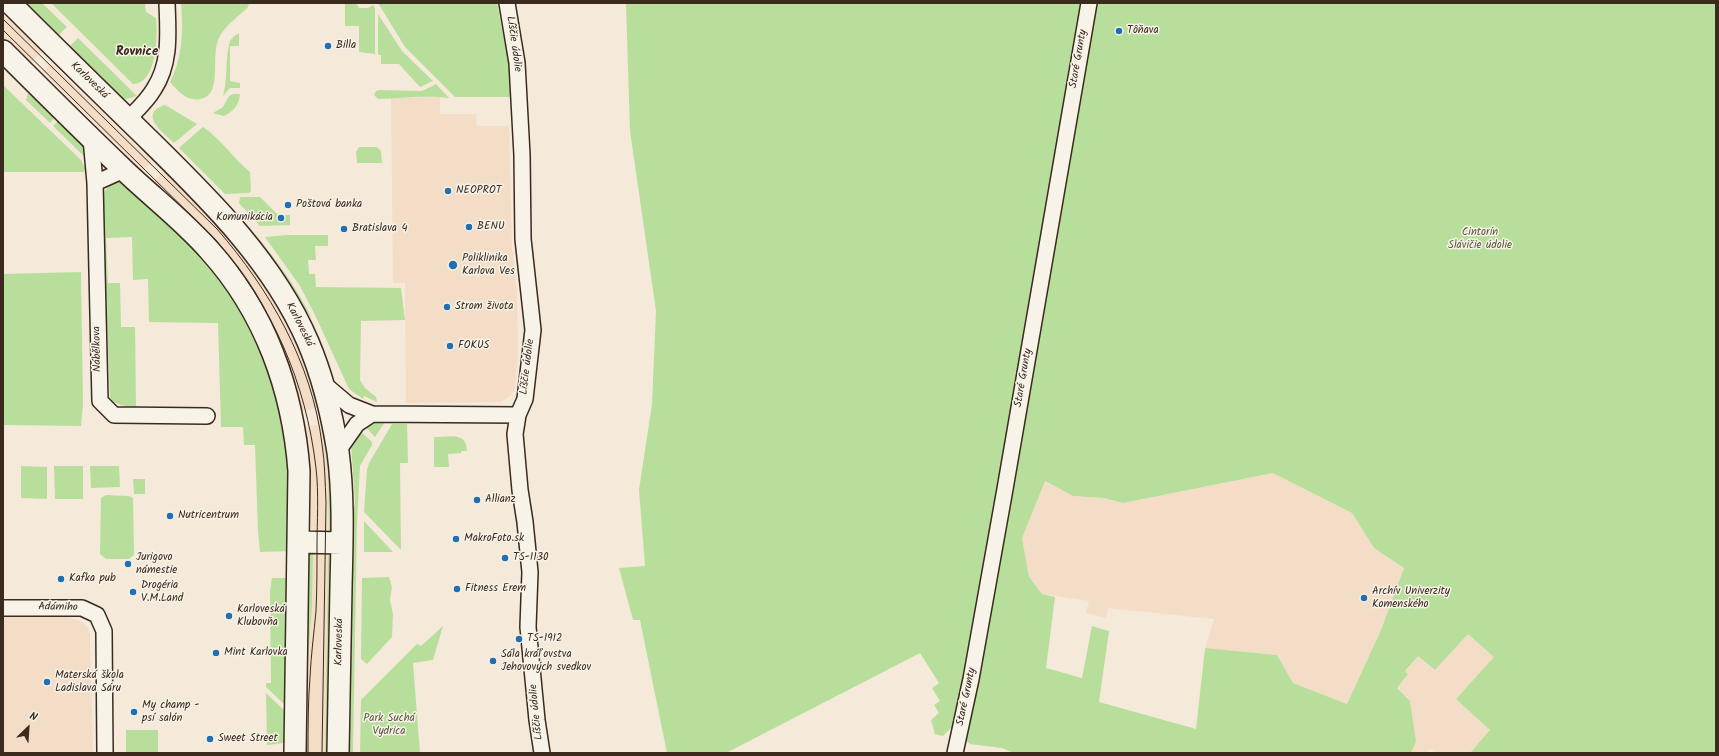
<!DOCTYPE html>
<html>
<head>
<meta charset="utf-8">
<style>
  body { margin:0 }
  #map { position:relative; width:1719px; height:756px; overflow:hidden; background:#f5e9d9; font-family:Kalam,sans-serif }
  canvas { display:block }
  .frame { position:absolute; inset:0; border:4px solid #3b2a1e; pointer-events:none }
  .north { position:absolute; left:8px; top:708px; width:40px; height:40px; -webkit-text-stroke:3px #f7f3e8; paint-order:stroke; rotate:25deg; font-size:11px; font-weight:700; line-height:16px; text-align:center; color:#3b2a1e }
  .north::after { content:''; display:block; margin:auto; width:14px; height:18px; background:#3b2a1e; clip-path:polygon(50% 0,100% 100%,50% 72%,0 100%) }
</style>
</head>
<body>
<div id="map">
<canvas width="1719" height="756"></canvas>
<div class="frame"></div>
<div class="north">N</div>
</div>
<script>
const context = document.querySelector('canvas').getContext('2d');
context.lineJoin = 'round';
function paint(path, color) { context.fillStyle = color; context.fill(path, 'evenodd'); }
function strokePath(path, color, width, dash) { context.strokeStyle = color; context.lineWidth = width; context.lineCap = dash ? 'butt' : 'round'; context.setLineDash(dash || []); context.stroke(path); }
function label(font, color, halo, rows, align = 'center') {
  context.font = font + ' Kalam,sans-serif'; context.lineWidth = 3; context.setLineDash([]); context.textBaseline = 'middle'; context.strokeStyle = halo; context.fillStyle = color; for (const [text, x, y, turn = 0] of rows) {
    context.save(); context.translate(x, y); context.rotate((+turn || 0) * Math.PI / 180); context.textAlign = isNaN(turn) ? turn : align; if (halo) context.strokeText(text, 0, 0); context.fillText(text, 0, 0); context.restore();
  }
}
paint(new Path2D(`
  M 3,14 L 45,48 L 28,66 L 3,40 Z
  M 51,63 L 152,162 L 143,170 L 43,72 Z
  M 440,97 L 440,114 L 476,114 L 477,126 L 509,126 L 512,246 L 517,294 L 518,355 L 515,389 L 511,395 L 501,402 L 406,403 L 405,283 L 393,283 L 391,98 Z
  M 167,168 L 252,264 L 293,328 L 321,407 L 298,412 L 150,185 Z
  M 322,424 L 328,472 L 329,537 L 313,532 L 311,528 L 311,471 L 301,428 Z
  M 1273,473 L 1352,513 L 1374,548 L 1404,568 L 1381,630 L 1347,704 L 1293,683 L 1277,655 L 1205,648 L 1214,619 L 1108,608 L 1106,618 L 1086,613 L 1089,601 L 1042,594 L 1029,577 L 1021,538 L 1044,481 L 1073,496 L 1104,498 L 1123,503 Z
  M 313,555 L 328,555 L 325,753 L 302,753 L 312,607 Z
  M 3,617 L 68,617 L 82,622 L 87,627 L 90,634 L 93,753 L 3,753 Z
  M 1468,633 L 1494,657 L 1456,699 L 1491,730 L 1470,753 L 1436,753 L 1430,749 L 1427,753 L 1411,753 L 1416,742 L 1397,688 L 1408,674 L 1405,672 L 1418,656 L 1435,670 Z`), '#f3ddc7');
paint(new Path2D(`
  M 19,3 L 42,3 L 67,27 L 59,35 L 27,3 L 23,7 Z
  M 51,3 L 145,3 L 146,12 L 156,18 C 158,35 157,84 133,84 Z
  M 181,3 L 249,3 L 248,7 C 239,16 226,25 220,36 C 209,53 224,94 201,99 C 187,102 178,91 170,82 C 183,56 183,31 181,3 Z
  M 345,3 L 356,3 L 359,8 L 368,8 L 373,5 L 375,8 L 375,54 L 359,52 L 359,26 L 345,26 Z
  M 378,3 L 497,3 L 509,64 L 511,97 L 455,97 L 405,47 Z
  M 626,3 L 1716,3 L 1716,753 L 1470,753 L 1490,730 L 1456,699 L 1494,657 L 1468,634 L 1435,670 L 1418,656 L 1405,671 L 1408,674 L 1397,688 L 1410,701 L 1416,742 L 1411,753 L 1013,753 L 1002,748 L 970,744 L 951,728 L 943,736 L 935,734 L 931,720 L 939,713 L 934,705 L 940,701 L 932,688 L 939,683 L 920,653 L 726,753 L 667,753 L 640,620 L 633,620 L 619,568 L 645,566 L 639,490 L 652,404 L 656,311 L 630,131 ZM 1273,473 L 1352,513 L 1374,548 L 1404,568 L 1381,630 L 1347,704 L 1293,683 L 1277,655 L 1205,648 L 1196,729 L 1099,702 L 1109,631 L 1092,626 L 1082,678 L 1046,668 L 1055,597 L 1042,594 L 1029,577 L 1022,538 L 1045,481 L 1073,496 L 1104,498 L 1123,503 Z
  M 378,14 L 402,51 L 433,81 L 420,87 L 399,64 L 381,64 L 381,55 L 378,55 Z
  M 239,33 L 239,46 L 230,46 L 230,81 L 240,83 L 240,88 L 230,88 L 223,96 C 228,79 225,62 229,45 C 230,39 234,36 239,33 Z
  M 78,38 L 137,96 L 123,100 L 66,50 Z
  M 436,84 L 449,98 C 426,95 402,98 378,99 L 374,95 L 376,91 L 379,90 L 422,91 Z
  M 3,85 L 81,160 L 85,168 L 84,172 L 3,172 Z
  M 28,93 L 54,118 L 50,123 L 26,100 Z
  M 233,94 L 240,94 C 239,105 234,111 224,116 L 213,113 L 223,107 L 229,96 Z
  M 165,105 L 197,124 L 174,143 C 164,133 137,114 165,105 Z
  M 61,118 L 85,145 L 88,160 L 53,126 Z
  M 203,127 C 221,139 233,158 250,172 L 251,191 L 249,193 L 225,194 L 179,148 Z
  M 359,147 L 377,147 L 381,151 L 382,163 L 357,163 L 356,152 Z
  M 179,156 C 231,206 278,252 312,318 Z
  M 122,179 L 208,259 L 235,297 L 260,342 L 274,379 L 290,450 L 291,551 L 260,552 L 258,531 L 255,445 L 244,445 L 243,427 L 221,427 L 218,323 L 149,322 L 148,279 L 133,280 L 132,237 L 106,238 L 108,283 L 120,283 L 121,327 L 135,327 L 136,407 C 126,406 117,406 110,398 L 102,194 L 114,180 Z
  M 240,197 L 260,197 L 278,215 L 290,215 L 290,225 L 260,226 L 239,203 Z
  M 288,235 L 328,235 L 328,246 L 315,246 L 316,260 L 308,260 L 309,274 L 315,274 L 316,287 L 401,288 L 405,320 L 361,321 L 360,380 L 365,388 L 376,397 L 377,402 L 364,396 L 363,399 L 349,389 L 316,317 L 300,286 L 265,237 Z
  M 81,272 L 83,404 L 81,426 L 3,425 L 3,274 Z
  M 377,421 L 384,421 L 385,422 L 375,437 L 365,426 Z
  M 325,423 L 328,434 L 334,529 L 329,537 L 328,472 L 322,424 Z
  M 392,424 L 407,424 L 408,463 L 400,463 L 401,550 L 364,512 L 367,470 L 369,463 Z
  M 360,431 L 372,442 L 372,445 L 360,466 L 357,523 L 353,753 L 346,753 L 350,528 L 355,502 L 351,445 L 353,439 Z
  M 434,437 C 448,437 467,431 467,451 L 461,451 L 461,453 L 448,454 L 449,467 L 434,467 Z
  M 21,466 L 47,467 L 47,499 L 21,498 Z
  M 54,466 L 83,466 L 83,499 L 55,499 Z
  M 90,466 L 119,466 L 120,487 L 91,488 Z
  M 133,479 L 145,479 L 145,494 L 134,494 Z
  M 106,495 L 129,496 L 133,498 L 134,555 L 129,559 L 106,559 L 100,554 L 101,498 Z
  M 364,521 L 393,552 L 364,552 Z
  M 308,553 L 313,555 L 312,606 L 307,675 Z
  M 333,554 L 332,753 L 325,753 L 328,555 Z
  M 389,577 L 392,587 L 390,600 L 393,614 L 392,637 L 367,664 L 361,659 L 362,578 Z
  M 272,578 L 290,578 L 286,706 L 266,687 L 266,683 L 271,683 L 270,591 Z
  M 443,626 L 433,660 L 413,663 L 420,753 L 360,753 L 361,700 L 417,644 L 421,646 Z
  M 266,693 L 285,711 L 284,743 L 267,745 Z
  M 126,730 L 158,730 L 158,753 L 126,753 Z`), '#b7df9b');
const street = new Path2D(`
  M 507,3 L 517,63 L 522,155 L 523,239 L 533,330 L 525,399 L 518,415 L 515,434 L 520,490 L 525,522 L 530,572 L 528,627 L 537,720 L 542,753
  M 128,119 C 137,110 147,101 154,89 C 171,63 168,33 167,3
  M 91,138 L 95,183 L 100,401 L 114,415 L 207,416
  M 95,183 L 124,170
  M 323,383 L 349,405 L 372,414 L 518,415
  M 338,451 L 357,424 L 372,414
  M 3,608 L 82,608 L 97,615 L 104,631 L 105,753
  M 955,753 L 971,679 L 1005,489 L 1089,3`);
const secondary = new Path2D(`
  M 10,3 C 54,47 99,91 144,135 C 206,196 273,260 308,342 C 323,377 332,415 338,452 C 344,497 342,542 341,587 C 340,642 339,698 338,753
  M 3,51 C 43,91 83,131 124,170 C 152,197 184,221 210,251 C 265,312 293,390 299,471 L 295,753
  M 298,542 L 342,543`);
strokePath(street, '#3b2a1e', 18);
strokePath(secondary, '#3b2a1e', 24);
strokePath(street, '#f7f3e8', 15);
strokePath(secondary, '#f7f3e8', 21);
strokePath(new Path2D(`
  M 3,19 L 217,229 C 270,290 312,363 322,444 C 325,463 325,483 326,502 L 322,753
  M 3,30 L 215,239 C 272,305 306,382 316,468 C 319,494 317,521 317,547 C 317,568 317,590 316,611 C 314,633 311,655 310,677 C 308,702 308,728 308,753`), '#3b2a1e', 1);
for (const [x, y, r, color] of [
  [1119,31,4,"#1f6fb2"],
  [328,46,4,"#1f6fb2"],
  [448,191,4,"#1f6fb2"],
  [288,205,4,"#1f6fb2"],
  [281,218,4,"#1f6fb2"],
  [469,227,4,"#1f6fb2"],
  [344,229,4,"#1f6fb2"],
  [453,265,5,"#1f6fb2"],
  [447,307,4,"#1f6fb2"],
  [450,346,4,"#1f6fb2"],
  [477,500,4,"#1f6fb2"],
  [170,516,4,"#1f6fb2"],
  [456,539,4,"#1f6fb2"],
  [505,558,4,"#1f6fb2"],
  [128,564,4,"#1f6fb2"],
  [61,579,4,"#1f6fb2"],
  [457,589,4,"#1f6fb2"],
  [133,592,4,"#1f6fb2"],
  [1364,598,4,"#1f6fb2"],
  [229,616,4,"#1f6fb2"],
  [519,639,4,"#1f6fb2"],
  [216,653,4,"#1f6fb2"],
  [493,661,4,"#1f6fb2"],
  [47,682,4,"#1f6fb2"],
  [134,712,4,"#1f6fb2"],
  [210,739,4,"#1f6fb2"]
]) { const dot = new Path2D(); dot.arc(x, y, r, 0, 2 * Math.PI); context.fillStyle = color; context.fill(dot); strokePath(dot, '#f7f3e8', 1.5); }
label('11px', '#3b2a1e', '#f7f3e8', [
  ["Tôňava",1127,31],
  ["Billa",336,46],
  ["NEOPROT",456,191],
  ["Poštová banka",296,205],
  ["Komunikácia",273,218,"right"],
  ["BENU",477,227],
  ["Bratislava 4",352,229],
  ["Poliklinika",462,259],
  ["Karlova Ves",462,272],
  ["Strom života",455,307],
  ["FOKUS",458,346],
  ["Allianz",485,500],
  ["Nutricentrum",178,516],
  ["MakroFoto.sk",464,539],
  ["Jurigovo",136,558],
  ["námestie",136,571],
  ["TS-1130",513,558],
  ["Kafka pub",69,579],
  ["Drogéria",141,586],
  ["V.M.Land",141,599],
  ["Fitness Erem",465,589],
  ["Archív Univerzity",1372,592],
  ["Komenského",1372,605],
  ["Karloveská",237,610],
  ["Klubovňa",237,623],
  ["TS-1912",527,639],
  ["Mint Karlovka",224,653],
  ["Sála kráľovstva",501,655],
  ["Jehovových svedkov",501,668],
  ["Materská škola",55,676],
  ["Ladislava Sáru",55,689],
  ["My champ -",142,706],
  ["psí salón",142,719],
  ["Sweet Street",218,739]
], 'left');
label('11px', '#3b2a1e', '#f7f3e8', [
  ["Líščie údolie",513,44,82],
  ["Staré Grunty",1079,59,-80],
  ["Karloveská",89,81,44],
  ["Karloveská",299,325,63],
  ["Nábělkova",98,349,-91],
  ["Líščie údolie",528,367,-83],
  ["Staré Grunty",1024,378,-80],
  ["Adámiho",58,608,1],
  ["Karloveská",340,642,-89],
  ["Staré Grunty",967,697,-78],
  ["Líščie údolie",537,712,-96]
]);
label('11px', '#5a573d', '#f7f3e8', [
  ["Cintorín",1480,233],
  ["Slávičie údolie",1480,246],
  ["Park Suchá",389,719],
  ["Vydrica",389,732]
]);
label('bold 13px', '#3b2a1e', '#f7f3e8', [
  ["Rovnice",137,53]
]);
</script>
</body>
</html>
